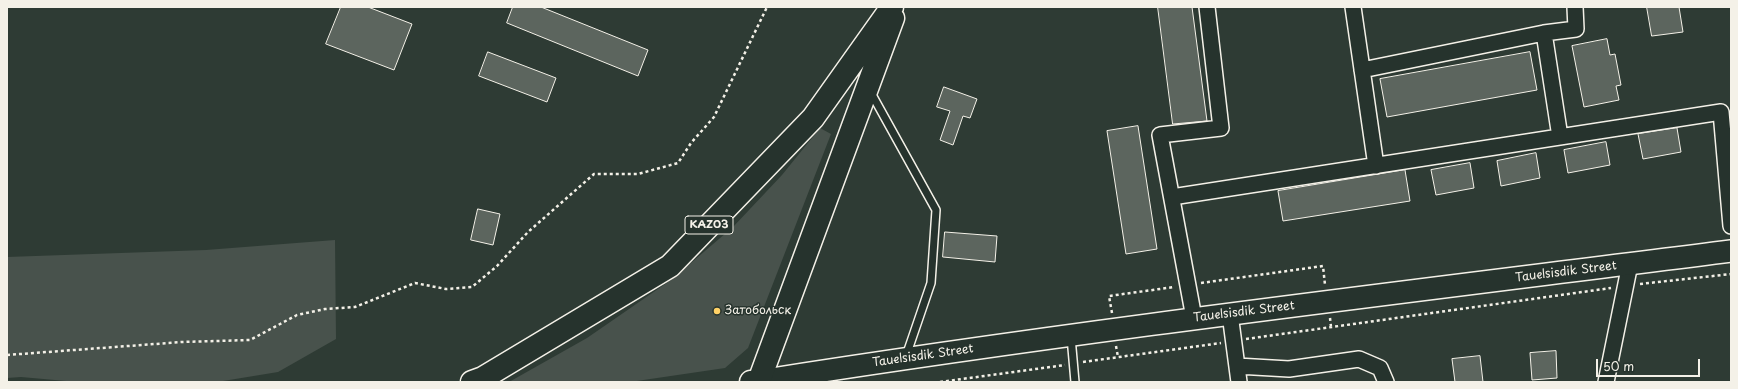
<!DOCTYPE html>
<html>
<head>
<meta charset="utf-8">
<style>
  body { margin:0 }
  #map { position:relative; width:1738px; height:389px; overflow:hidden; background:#2e3b34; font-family:"Playpen Sans",sans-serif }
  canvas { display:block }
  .frame { position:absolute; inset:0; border:8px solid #f4f1e8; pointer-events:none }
  .scale { position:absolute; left:1596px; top:359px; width:104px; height:18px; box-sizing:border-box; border:2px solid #f4f1e8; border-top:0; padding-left:5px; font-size:12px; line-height:14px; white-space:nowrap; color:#f4f1e8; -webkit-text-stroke:3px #26332d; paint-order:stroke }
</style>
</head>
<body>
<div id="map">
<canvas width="1738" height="389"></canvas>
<div class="frame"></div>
<div class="scale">50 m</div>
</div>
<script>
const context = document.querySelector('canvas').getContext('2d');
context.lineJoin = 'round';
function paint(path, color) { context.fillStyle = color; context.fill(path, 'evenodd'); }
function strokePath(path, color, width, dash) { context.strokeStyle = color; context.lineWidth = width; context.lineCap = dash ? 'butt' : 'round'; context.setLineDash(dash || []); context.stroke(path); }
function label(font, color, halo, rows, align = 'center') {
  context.font = font + ' "Playpen Sans",sans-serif'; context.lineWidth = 3; context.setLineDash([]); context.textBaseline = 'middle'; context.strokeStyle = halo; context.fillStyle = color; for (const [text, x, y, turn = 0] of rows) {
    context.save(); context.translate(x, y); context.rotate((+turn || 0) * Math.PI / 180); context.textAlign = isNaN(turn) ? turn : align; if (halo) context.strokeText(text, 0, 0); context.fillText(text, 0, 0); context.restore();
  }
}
paint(new Path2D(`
  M 820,128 L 831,134 L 748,348 L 725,368 L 630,382 L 509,382 L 587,338 L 671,280 L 733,227 L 782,175 Z
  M 335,240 L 336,339 L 278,372 L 217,382 L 128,382 L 66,381 L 21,377 L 7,378 L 7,257 L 206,250 Z`), '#48524c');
const building = new Path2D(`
  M 341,7 L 368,7 L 412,24 L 394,70 L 326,44 Z
  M 513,7 L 541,7 L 648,50 L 638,76 L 507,23 Z
  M 1158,7 L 1192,7 L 1207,121 L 1173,124 Z
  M 1647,7 L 1679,7 L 1683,32 L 1652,36 Z
  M 1607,39 L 1610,55 L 1615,54 L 1621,85 L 1616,86 L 1619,100 L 1584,107 L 1572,46 Z
  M 488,52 L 556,78 L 547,102 L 479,76 Z
  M 1530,52 L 1537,90 L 1387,117 L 1380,79 Z
  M 944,87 L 977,99 L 970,118 L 963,116 L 953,145 L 940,140 L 950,111 L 937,107 Z
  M 1138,126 L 1157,249 L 1126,254 L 1107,131 Z
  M 1677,128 L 1681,152 L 1643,159 L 1638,134 Z
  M 1606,142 L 1610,165 L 1568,173 L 1564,150 Z
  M 1536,153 L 1540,178 L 1501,186 L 1497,161 Z
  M 1470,163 L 1474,188 L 1436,195 L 1431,170 Z
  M 1405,170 L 1410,201 L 1283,221 L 1278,191 Z
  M 478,209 L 500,214 L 493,245 L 471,240 Z
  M 945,232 L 997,236 L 995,262 L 943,257 Z
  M 1556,351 L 1557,378 L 1532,380 L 1530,353 Z
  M 1480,356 L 1483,382 L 1455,382 L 1452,359 Z`);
paint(building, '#5c655e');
strokePath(building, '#f4f1e8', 1);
const lane = new Path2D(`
  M 870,91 L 936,210 L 931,283 L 906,356
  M 1071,337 L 1075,382`);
const street = new Path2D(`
  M 1353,7 L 1376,166
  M 1544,33 L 1560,137
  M 1362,70 L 1544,33 L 1576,29 L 1575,7
  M 1172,197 L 1721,112 L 1731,226
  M 1230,314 L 1239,382
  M 1194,318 L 1160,135 L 1221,128 L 1207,7
  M 1237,366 L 1289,369 L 1359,359 L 1380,368 L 1386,382
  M 1606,382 L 1630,264`);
const secondary = new Path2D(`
  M 759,381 C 1082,330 1407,292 1731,251`);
const highway = new Path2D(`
  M 472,382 L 483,378 L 670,266 L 813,118 L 892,7
  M 751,382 L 759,381 L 893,18`);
strokePath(lane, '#f4f1e8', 10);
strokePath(street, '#f4f1e8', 18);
strokePath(secondary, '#f4f1e8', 24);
strokePath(highway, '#f4f1e8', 25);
strokePath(new Path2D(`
  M 1201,283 L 1323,266 L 1325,285
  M 1640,284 L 1731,274
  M 1112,313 L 1109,296 L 1174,287
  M 1330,318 L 1331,327
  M 1246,339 L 1611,288
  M 1116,346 L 1118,357
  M 7,355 L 182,342 L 250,340 L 297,315 L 325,309 L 355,307 L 415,283 L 446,289 L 472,287 L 497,266 L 528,232 L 594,174 L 638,174 L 678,163 L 691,143 L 714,117 L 767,7
  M 1083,362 L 1221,343
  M 940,382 L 1065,365`), '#f4f1e8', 2.5, [3, 3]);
strokePath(lane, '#26332d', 7);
strokePath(street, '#26332d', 15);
strokePath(secondary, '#26332d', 21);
strokePath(highway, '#26332d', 22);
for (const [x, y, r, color] of [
  [717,311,4,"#ffd166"]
]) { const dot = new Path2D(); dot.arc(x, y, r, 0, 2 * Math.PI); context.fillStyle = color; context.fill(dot); strokePath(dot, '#26332d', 1.5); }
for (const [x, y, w] of [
  [709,225,48]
]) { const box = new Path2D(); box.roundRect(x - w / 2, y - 9, w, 18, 3); context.fillStyle = '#26332d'; context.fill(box); strokePath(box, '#f4f1e8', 1); }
label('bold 11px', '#f4f1e8', null, [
  ["KАZ03",709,225]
]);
label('12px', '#f4f1e8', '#26332d', [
  ["Tauelsisdik Street",1566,272,-7],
  ["Tauelsisdik Street",1244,312,-7],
  ["Tauelsisdik Street",923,356,-8]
]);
label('12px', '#f4f1e8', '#26332d', [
  ["Затобольск",725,311]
], 'left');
</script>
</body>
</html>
